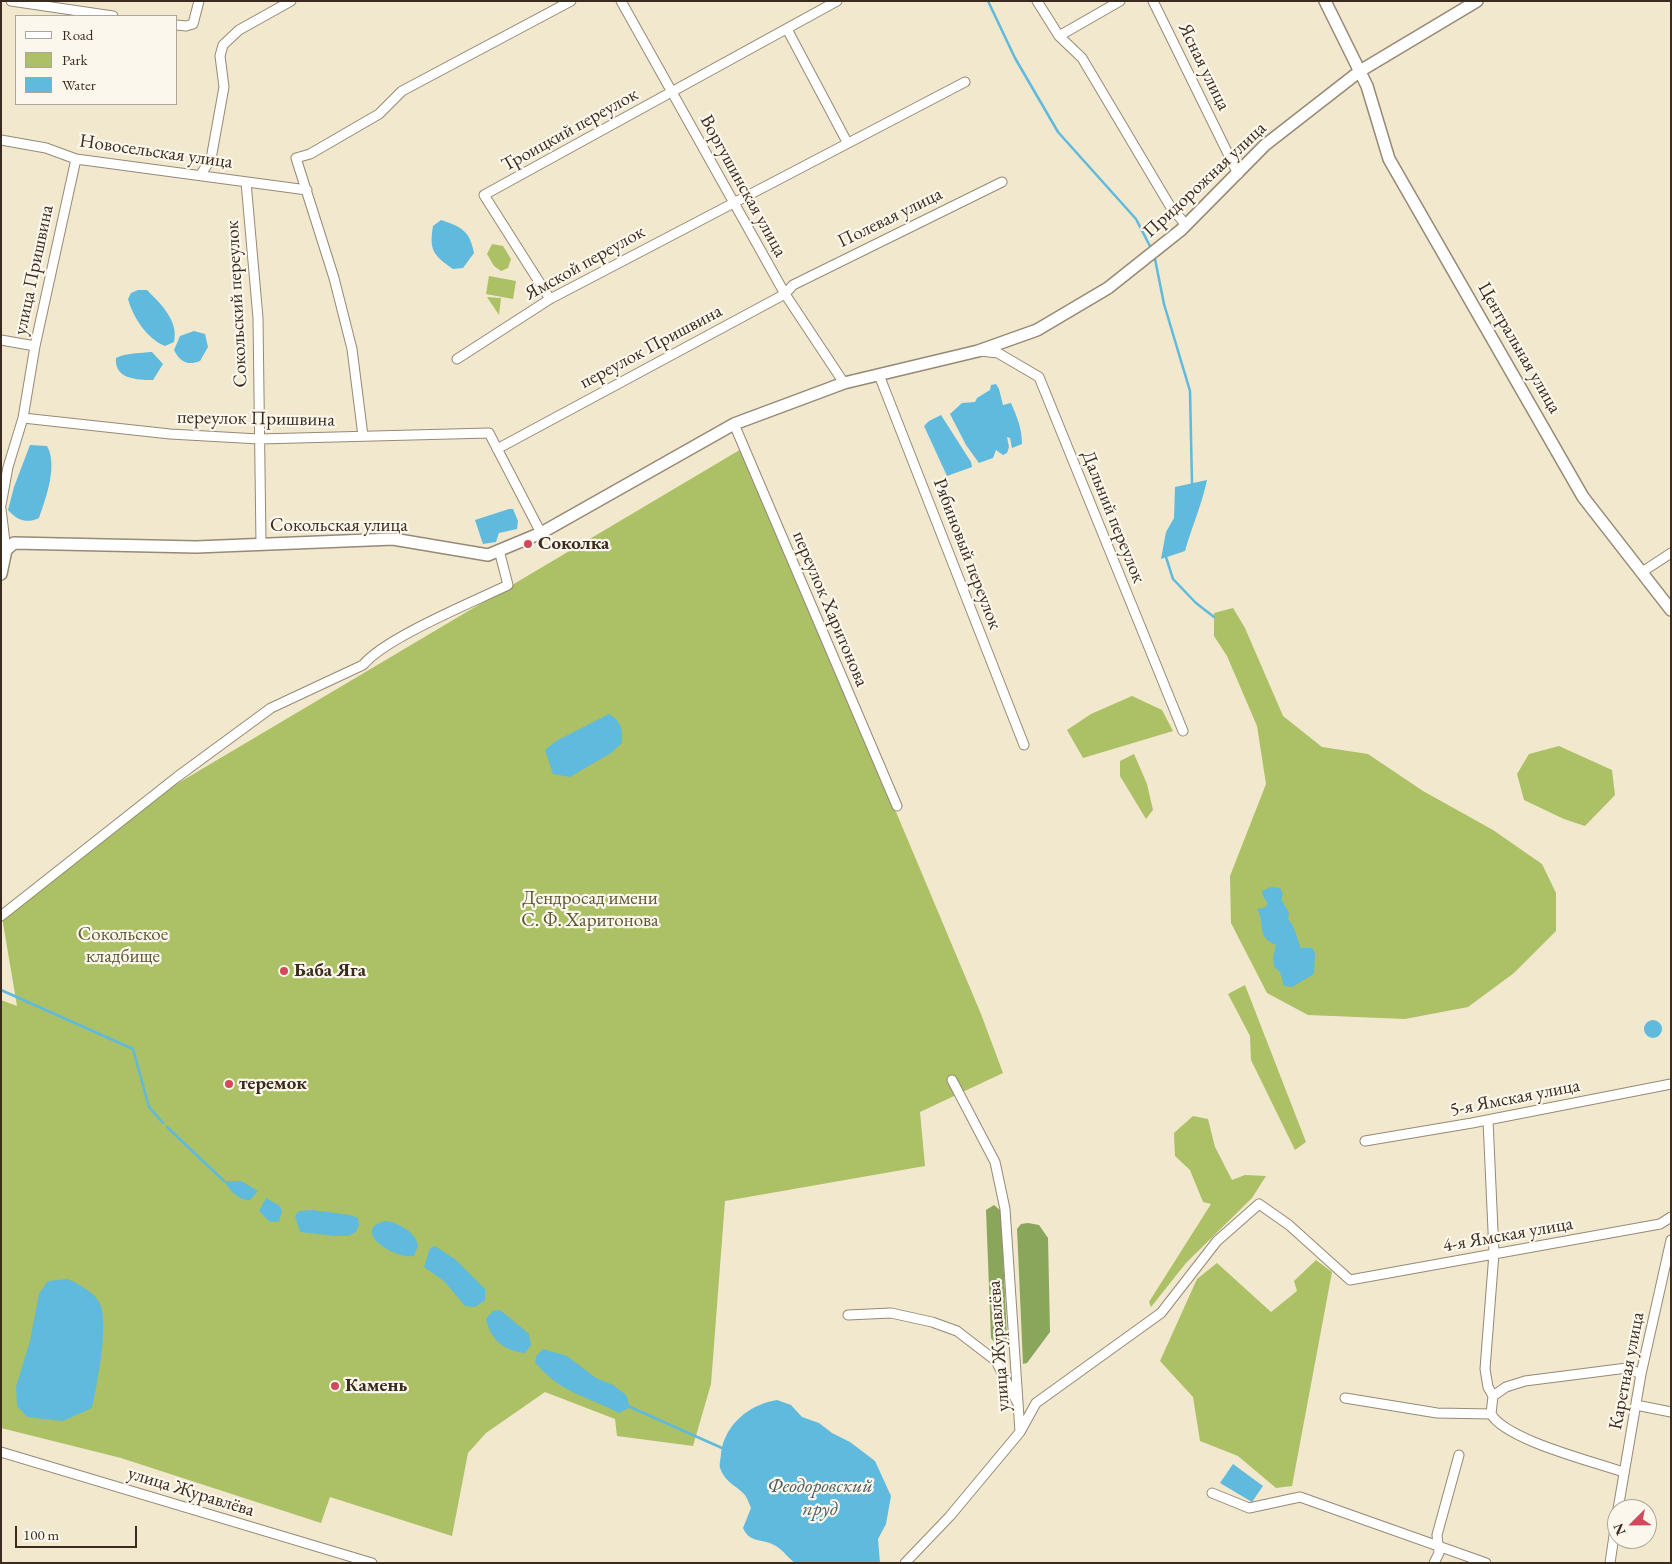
<!DOCTYPE html>
<html>
<head>
<meta charset="utf-8">
<style>
  body { margin:0 }
  #map { position:relative; width:1672px; height:1564px; overflow:hidden; background:#f1e8ce; font-family:"EB Garamond",serif }
  canvas { display:block }
  .frame { position:absolute; inset:0; border:2px solid #3b2a1e; pointer-events:none }
  .legend { position:absolute; left:15px; top:15px; width:162px; height:90px; box-sizing:border-box; background:#fbf7ec; border:1px solid #aea59a; margin:0; padding:6px 9px; list-style:none; font-size:15px; color:#3b2a1e }
  .legend li { display:flex; align-items:center; gap:10px; height:25px }
  .legend b { width:25px; border:1px solid #aea59a }
  .north { position:absolute; left:1607px; top:1499px; width:50px; height:50px; box-sizing:border-box; background:#fbf7ec; border:1px solid #aea59a; border-radius:50%; rotate:247deg; font-size:14px; font-weight:700; line-height:20px; text-align:center; color:#3b2a1e }
  .north::after { content:''; display:block; margin:auto; width:18px; height:22px; background:#d1495b; clip-path:polygon(50% 0,100% 100%,50% 72%,0 100%) }
  .scale { position:absolute; left:15px; top:1526px; width:122px; height:22px; box-sizing:border-box; border:2px solid #3b2a1e; border-top:0; padding-left:6px; font-size:15px; line-height:18px; white-space:nowrap; color:#3b2a1e; -webkit-text-stroke:4px #fbf7ec; paint-order:stroke }
</style>
</head>
<body>
<div id="map">
<canvas width="1672" height="1564"></canvas>
<div class="frame"></div>
<ul class="legend">
<li><b style="height:6px;background:#fff"></b>Road</li>
<li><b style="height:14px;background:#acc065"></b>Park</li>
<li><b style="height:14px;background:#5fbadd"></b>Water</li>
</ul>
<div class="north">N</div>
<div class="scale">100 m</div>
</div>
<script>
const context = document.querySelector('canvas').getContext('2d');
context.lineJoin = 'round';
function paint(path, color) { context.fillStyle = color; context.fill(path, 'evenodd'); }
function strokePath(path, color, width, dash) { context.strokeStyle = color; context.lineWidth = width; context.lineCap = dash ? 'butt' : 'round'; context.setLineDash(dash || []); context.stroke(path); }
function label(font, color, halo, rows, align = 'center') {
  context.font = font + ' "EB Garamond",serif'; context.lineWidth = 4.5; context.setLineDash([]); context.textBaseline = 'middle'; context.strokeStyle = halo; context.fillStyle = color; for (const [text, x, y, turn = 0] of rows) {
    context.save(); context.translate(x, y); context.rotate((+turn || 0) * Math.PI / 180); context.textAlign = isNaN(turn) ? turn : align; if (halo) context.strokeText(text, 0, 0); context.fillText(text, 0, 0); context.restore();
  }
}
paint(new Path2D(`
  M 492,244 L 503,246 L 511,259 L 508,268 L 501,271 L 494,266 L 487,254 Z
  M 489,276 L 516,281 L 513,299 L 486,294 Z
  M 487,297 L 501,298 L 499,315 Z
  M 743,448 L 981,1014 L 1003,1073 L 920,1112 L 925,1166 L 725,1201 L 711,1384 L 693,1446 L 617,1436 L 615,1419 L 545,1392 L 486,1433 L 468,1453 L 452,1536 L 330,1497 L 321,1523 L 121,1458 L 1,1428 L 1,1000 L 17,1006 L 2,917 L 175,785 Z
  M 1233,608 L 1245,628 L 1283,716 L 1322,747 L 1368,754 L 1423,791 L 1493,830 L 1542,864 L 1556,893 L 1556,931 L 1514,973 L 1468,1007 L 1405,1019 L 1308,1015 L 1267,993 L 1231,923 L 1230,876 L 1266,784 L 1257,726 L 1227,656 L 1214,636 L 1214,613 Z
  M 1132,696 L 1162,710 L 1173,731 L 1083,758 L 1067,730 L 1091,714 Z
  M 1559,746 L 1612,770 L 1615,795 L 1585,826 L 1564,819 L 1524,800 L 1517,774 L 1529,754 Z
  M 1134,754 L 1147,784 L 1153,810 L 1146,819 L 1120,776 L 1120,761 Z
  M 1245,985 L 1306,1142 L 1295,1150 L 1251,1060 L 1250,1036 L 1228,994 Z
  M 1193,1116 L 1208,1119 L 1215,1147 L 1232,1180 L 1245,1175 L 1266,1176 L 1252,1198 L 1186,1263 L 1151,1307 L 1149,1302 L 1211,1204 L 1203,1202 L 1190,1170 L 1175,1156 L 1174,1133 Z
  M 1316,1260 L 1332,1272 L 1292,1486 L 1276,1488 L 1238,1456 L 1200,1441 L 1193,1397 L 1160,1361 L 1197,1279 L 1217,1263 L 1271,1312 L 1297,1291 L 1294,1281 Z`), '#acc065');
paint(new Path2D(`
  M 994,1205 L 1001,1211 L 1007,1338 L 1004,1346 L 998,1347 L 991,1338 L 986,1210 Z
  M 1028,1223 L 1039,1225 L 1048,1238 L 1050,1332 L 1027,1363 L 1023,1364 L 1017,1229 L 1021,1224 Z`), '#89a65a');
paint(new Path2D(`
  M 441,220 C 462,227 470,231 474,253 L 463,268 L 453,269 C 433,255 429,250 433,226 Z
  M 138,290 L 147,290 C 161,304 179,321 174,342 L 165,346 C 147,339 133,317 128,299 L 131,293 Z
  M 194,331 L 205,334 L 208,347 L 200,361 C 188,366 180,362 174,350 L 180,336 Z
  M 152,352 L 163,364 L 153,380 C 137,380 114,379 116,358 C 126,353 141,353 152,352 Z
  M 996,384 L 999,389 L 1003,405 L 1011,403 C 1017,417 1022,428 1022,444 L 1012,448 L 1010,438 L 1007,437 L 1009,447 L 1007,453 L 1003,455 L 996,450 L 993,458 L 979,463 L 966,445 L 950,414 L 962,403 L 975,402 L 977,398 L 990,390 L 991,385 Z
  M 941,415 L 971,462 L 972,467 L 947,476 L 924,426 L 929,421 Z
  M 30,445 L 47,446 C 58,465 46,498 39,518 C 26,524 17,520 8,510 L 14,487 Z
  M 1207,480 C 1202,504 1192,526 1185,551 L 1161,559 L 1166,532 L 1174,518 L 1175,487 Z
  M 509,509 L 513,509 L 518,521 L 517,529 L 499,533 L 496,542 L 483,544 L 475,520 Z
  M 609,714 C 621,721 623,729 622,743 L 611,753 L 570,777 L 553,774 L 545,750 L 556,741 Z
  M 1271,887 L 1280,888 L 1283,894 L 1281,899 L 1289,913 L 1288,919 C 1296,928 1296,937 1301,948 L 1312,948 L 1315,953 L 1314,974 L 1292,987 L 1284,986 L 1280,972 L 1274,967 L 1273,957 L 1276,945 C 1255,937 1266,923 1257,909 L 1264,908 L 1268,904 L 1263,896 L 1262,891 Z
  M1644 1029a9 9 0 1 1 18 0a9 9 0 1 1-18 0Z
  M 224,1181 L 241,1181 L 258,1191 L 250,1200 C 239,1201 229,1190 224,1181 Z
  M 266,1198 L 280,1206 L 282,1211 L 279,1222 L 270,1222 L 259,1211 Z
  M 312,1210 L 350,1215 L 358,1218 L 359,1225 L 356,1232 L 348,1236 L 335,1236 L 300,1232 L 295,1216 L 299,1211 Z
  M 385,1221 C 399,1223 416,1232 418,1246 L 414,1256 C 391,1259 351,1229 385,1221 Z
  M 435,1246 L 456,1260 L 485,1289 L 485,1300 L 475,1307 L 465,1306 L 444,1281 L 424,1267 L 430,1248 Z
  M 68,1279 C 78,1284 94,1292 99,1302 C 110,1320 97,1386 92,1408 L 63,1421 L 27,1417 L 17,1406 L 16,1387 L 30,1341 L 39,1294 L 48,1281 Z
  M 500,1310 L 529,1334 L 531,1345 L 525,1353 C 504,1351 490,1339 486,1319 L 493,1311 Z
  M 543,1349 L 567,1356 L 596,1378 L 613,1385 L 626,1395 L 630,1407 L 619,1413 C 588,1397 557,1391 535,1362 L 537,1355 Z
  M 777,1400 L 791,1405 L 802,1417 L 819,1423 L 832,1433 L 850,1442 L 875,1461 L 891,1496 L 886,1524 L 878,1539 L 880,1563 L 795,1563 C 788,1558 783,1550 776,1546 C 763,1538 750,1544 743,1528 L 751,1508 C 749,1503 747,1497 744,1494 C 735,1485 725,1482 720,1468 C 719,1464 721,1458 721,1453 C 725,1424 750,1404 777,1400 Z
  M 1233,1464 L 1263,1486 L 1252,1502 L 1220,1483 Z`), '#5fbadd');
strokePath(new Path2D(`
  M 988,1 L 1015,58 L 1058,132 L 1136,219 L 1152,250
  M 1154,254 L 1164,304 L 1190,391 L 1192,483
  M 1166,557 L 1173,579 L 1196,603 L 1214,617
  M 1,990 L 133,1049 L 149,1107 L 163,1123
  M 167,1127 L 224,1181
  M 630,1407 L 722,1448`), '#5fbadd', 2.5);
const street = new Path2D(`
  M 11,1 L 113,16
  M 621,1 L 785,294 L 844,383
  M 1037,1 L 1059,36 L 1082,58 L 1170,206 L 1186,225
  M 1153,1 L 1238,174
  M 176,25 L 186,26 L 193,24 L 199,1
  M 787,29 L 847,142
  M 1059,36 L 1120,1
  M 1,140 L 46,148 L 76,159 L 307,190
  M 201,174 L 211,159 L 224,87 L 220,56 L 223,45 L 239,30 L 291,1
  M 246,182 L 258,318 L 261,544
  M 550,299 L 484,195 L 837,1
  M 1,340 L 35,346
  M 980,351 L 998,353 L 1039,377 L 1183,731
  M 457,359 L 550,299 L 965,82
  M 879,375 L 1024,745
  M 23,418 L 170,434 L 259,439 L 489,433 L 541,533
  M 734,424 L 897,806
  M 363,436 L 352,349 L 334,278 L 296,158 L 310,154 L 379,114 L 402,91 L 571,1
  M 497,449 L 785,294 L 793,285 L 1002,182
  M 1,505 L 8,467 L 23,418 L 35,346 L 76,159
  M 1,509 L 6,550
  M 1642,572 L 1671,553
  M 1,916 L 177,777 L 271,708 L 363,665 C 385,638 473,602 508,585 L 499,550
  M 1488,1120 L 1494,1253 L 1485,1369 L 1488,1387 L 1493,1396 L 1491,1414
  M 1365,1141 L 1472,1123 L 1671,1084
  M 848,1315 L 891,1313 L 932,1322 L 957,1331 L 996,1361 L 1017,1402
  M 1493,1396 L 1506,1387 L 1525,1381 L 1627,1368 L 1641,1374
  M 1345,1398 L 1437,1413 L 1491,1414
  M 1636,1405 L 1671,1412
  M 1491,1414 C 1506,1440 1592,1461 1623,1472
  M 1020,1432 L 1036,1403 L 1161,1313 L 1217,1241 L 1259,1204 L 1289,1225 L 1350,1280 L 1660,1224 L 1671,1217
  M 1,1452 L 372,1563
  M 1212,1493 L 1249,1508 L 1300,1497 L 1486,1563
  M 1618,1509 L 1641,1374 L 1671,1240
  M 905,1563 L 950,1516 L 1020,1432 L 1005,1209 L 995,1162 L 952,1080
  M 1434,1563 L 1439,1553 L 1437,1535 L 1459,1455
  M 1610,1563 L 1617,1515`);
const secondary = new Path2D(`
  M 1325,1 L 1367,86 L 1389,159 L 1583,497 L 1671,610
  M 1,574 L 6,550 L 14,543 L 196,547 L 393,539 L 488,555 L 541,533 L 734,424 L 844,383 L 978,351 L 1037,330 L 1108,288 L 1181,230 L 1265,145 L 1360,71 L 1477,1`);
strokePath(street, '#968976', 11);
strokePath(secondary, '#968976', 14);
strokePath(street, '#fff', 9);
strokePath(secondary, '#fff', 11);
for (const [x, y, r, color] of [
  [528,544,5,"#d1495b"],
  [284,971,5,"#d1495b"],
  [229,1084,5,"#d1495b"],
  [335,1386,5,"#d1495b"]
]) { const dot = new Path2D(); dot.arc(x, y, r, 0, 2 * Math.PI); context.fillStyle = color; context.fill(dot); strokePath(dot, '#fbf7ec', 2); }
label('19px', '#3b2a1e', '#fbf7ec', [
  ["Ясная улица",1204,67,64],
  ["Троицкий переулок",570,130,-29],
  ["Новосельская улица",156,152,8],
  ["Придорожная улица",1205,180,-43],
  ["Воргушинская улица",743,186,61],
  ["Полевая улица",890,218,-26],
  ["Ямской переулок",585,263,-29],
  ["улица Пришвина",34,270,-78],
  ["Сокольский переулок",237,304,-93],
  ["переулок Пришвина",651,347,-28],
  ["Центральная улица",1519,348,60],
  ["переулок Пришвина",256,419,1],
  ["Дальний переулок",1113,517,68],
  ["Сокольская улица",339,526],
  ["Рябиновый переулок",967,554,69],
  ["переулок Харитонова",830,609,67],
  ["5-я Ямская улица",1515,1098,-11],
  ["4-я Ямская улица",1508,1235,-10],
  ["улица Журавлёва",999,1346,-94],
  ["Каретная улица",1627,1371,-79],
  ["улица Журавлёва",191,1492,17]
]);
label('bold 19px', '#3b2a1e', '#fbf7ec', [
  ["Соколка",538,544],
  ["Баба Яга",294,971],
  ["теремок",239,1084],
  ["Камень",345,1386]
], 'left');
label('19px', '#5d5733', '#fbf7ec', [
  ["Дендросад имени",590,899],
  ["С. Ф. Харитонова",590,921],
  ["Сокольское",123,935],
  ["кладбище",123,957]
]);
label('italic 20px', '#485c61', '#fbf7ec', [
  ["Феодоровский",820,1487],
  ["пруд",820,1510]
]);
</script>
</body>
</html>
